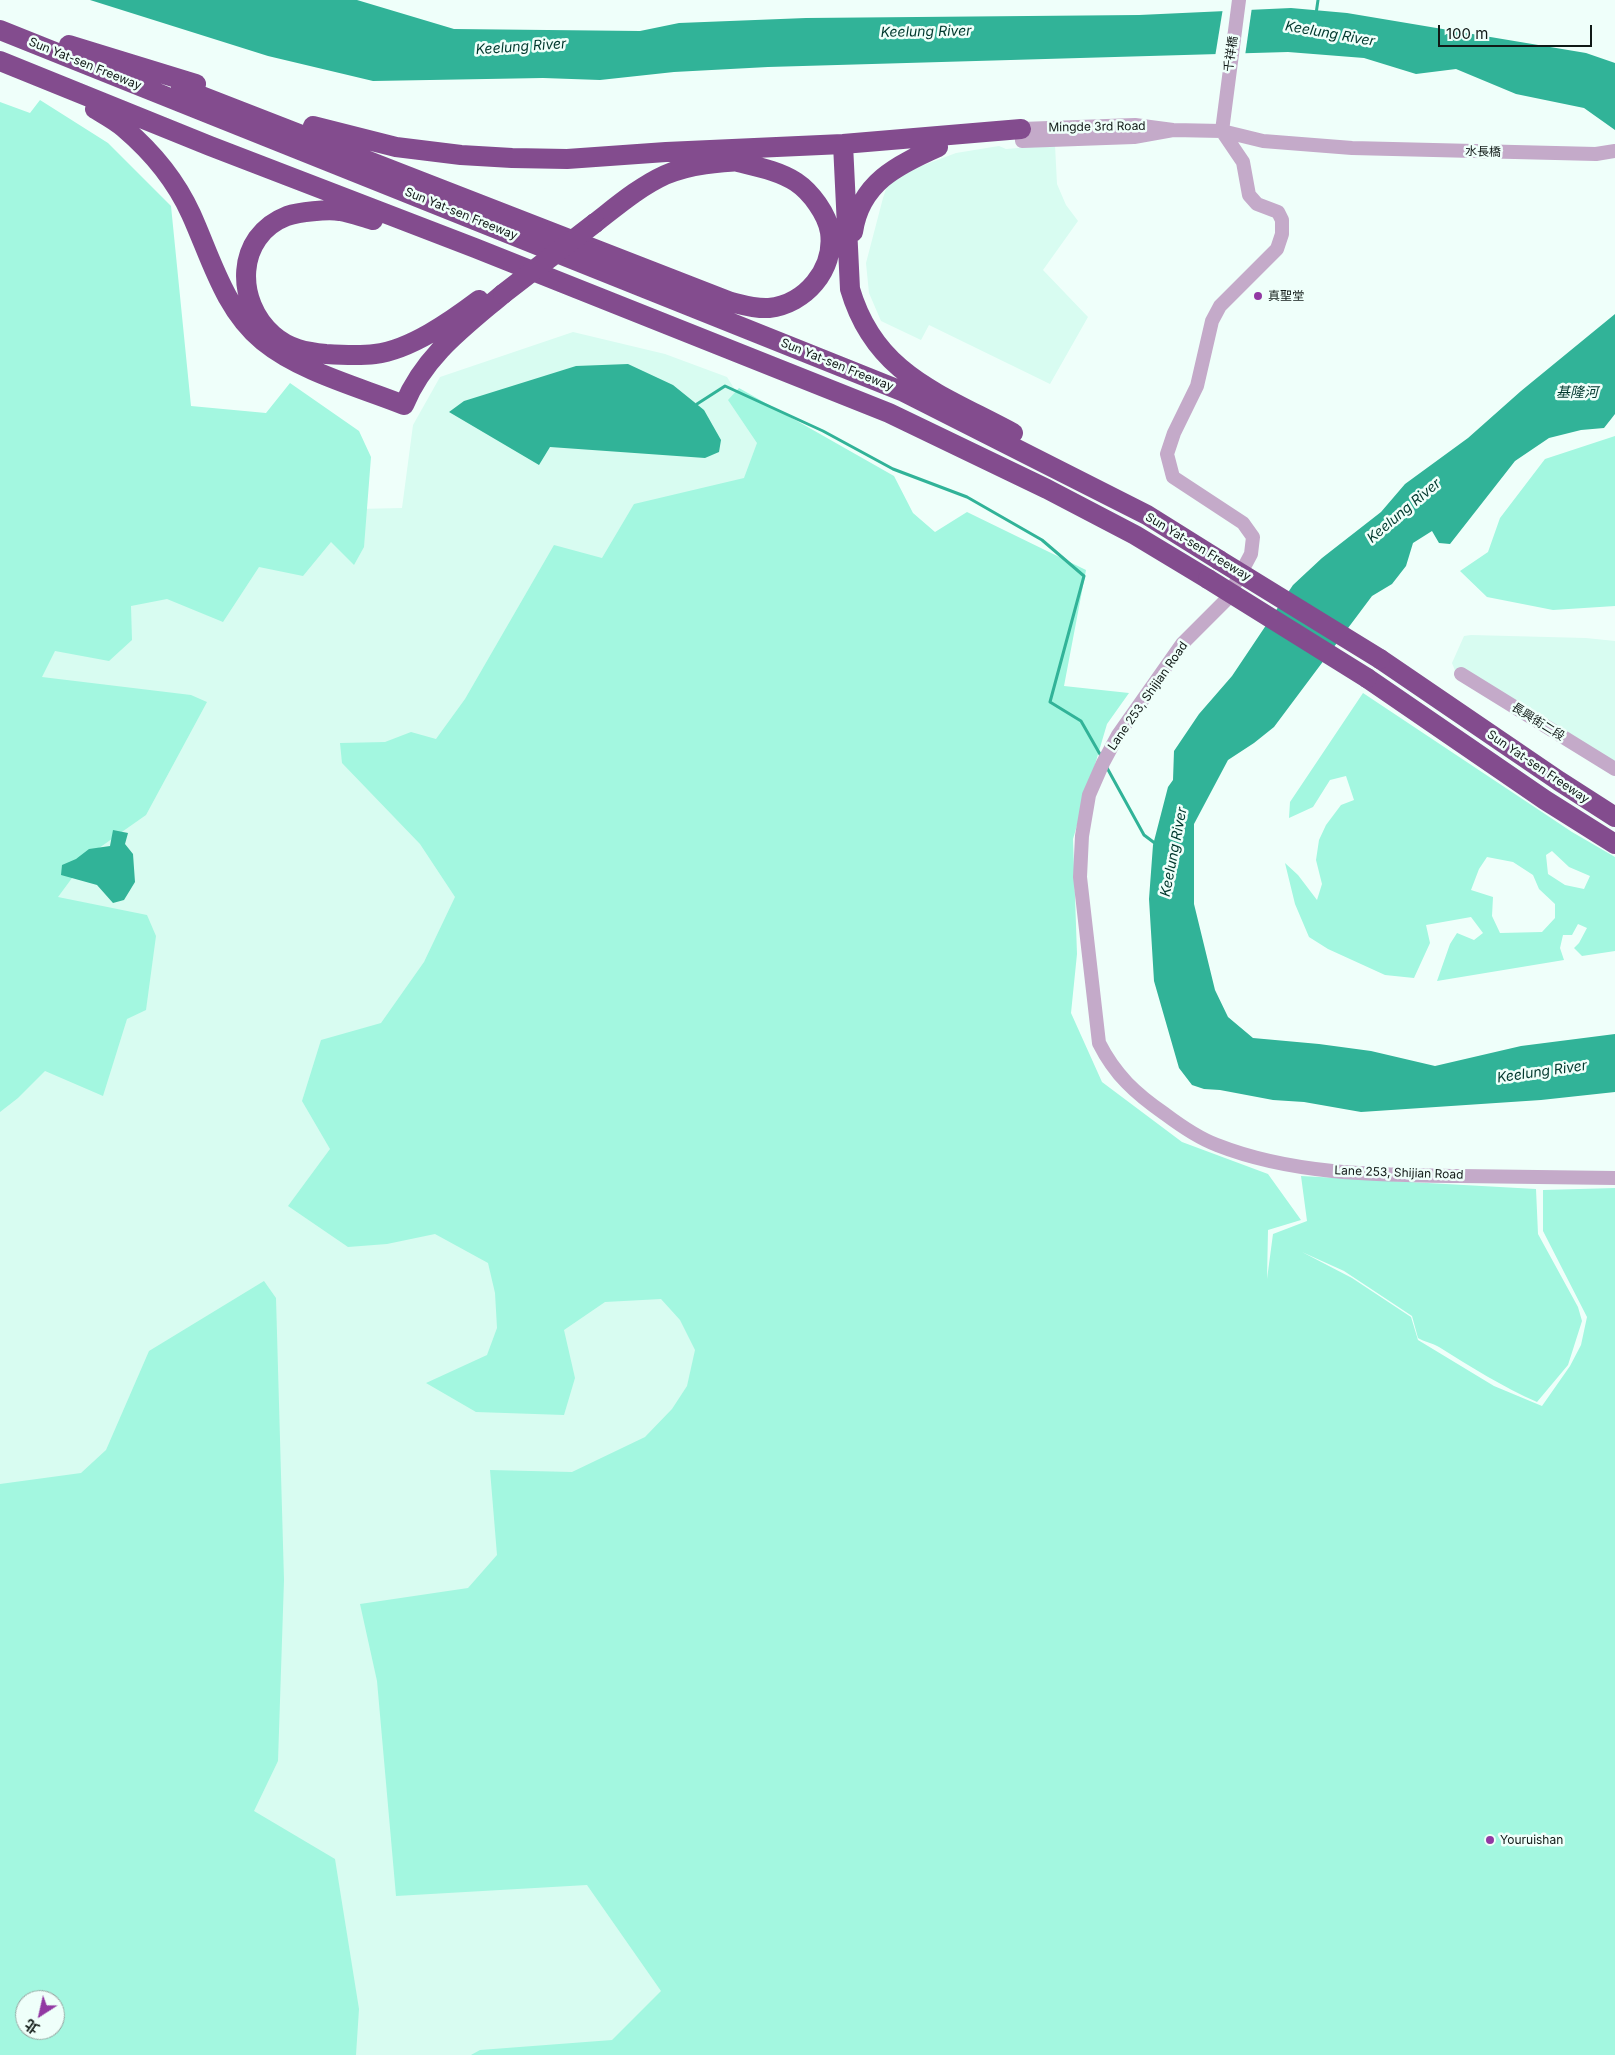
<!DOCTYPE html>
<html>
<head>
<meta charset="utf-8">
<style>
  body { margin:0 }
  #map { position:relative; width:1615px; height:2055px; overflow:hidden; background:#effffa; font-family:Inter,"Noto Sans TC",sans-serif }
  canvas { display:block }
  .north { position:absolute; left:15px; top:1990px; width:50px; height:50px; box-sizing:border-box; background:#effffa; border:1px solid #96a39f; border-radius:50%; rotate:215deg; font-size:14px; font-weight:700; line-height:20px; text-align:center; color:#101916 }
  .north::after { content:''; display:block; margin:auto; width:18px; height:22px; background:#9238a3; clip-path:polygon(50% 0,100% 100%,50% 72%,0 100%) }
  .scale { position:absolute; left:1438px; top:25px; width:154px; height:22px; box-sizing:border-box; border:2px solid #101916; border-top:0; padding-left:6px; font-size:15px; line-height:18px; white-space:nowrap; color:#101916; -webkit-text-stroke:4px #effffa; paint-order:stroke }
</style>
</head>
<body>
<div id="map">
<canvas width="1615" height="2055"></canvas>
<div class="north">北</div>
<div class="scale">100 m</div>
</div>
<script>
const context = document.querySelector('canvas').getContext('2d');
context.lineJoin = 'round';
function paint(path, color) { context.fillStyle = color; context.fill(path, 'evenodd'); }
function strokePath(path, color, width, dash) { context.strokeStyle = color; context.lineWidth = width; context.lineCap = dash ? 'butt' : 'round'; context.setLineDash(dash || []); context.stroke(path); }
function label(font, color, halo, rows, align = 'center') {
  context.font = font + ' Inter,"Noto Sans TC",sans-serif'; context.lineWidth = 5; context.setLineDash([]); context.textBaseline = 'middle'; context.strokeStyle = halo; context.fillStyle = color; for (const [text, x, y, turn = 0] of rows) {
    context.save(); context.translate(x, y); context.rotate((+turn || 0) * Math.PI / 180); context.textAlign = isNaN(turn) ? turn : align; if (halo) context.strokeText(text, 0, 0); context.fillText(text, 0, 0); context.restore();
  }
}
paint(new Path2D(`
  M 1055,145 L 1057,184 L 1066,205 L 1078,221 L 1043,270 L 1088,317 L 1050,384 L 929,325 L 921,340 L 881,321 L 869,293 L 866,263 L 883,198 L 886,189 L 893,181 L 908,171 L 956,153 L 999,146 L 1006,149 Z
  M 0,249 L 222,512 L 402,508 L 413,425 L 440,377 L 573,332 L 665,354 L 727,377 L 864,594 L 758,1390 L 772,2055 L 270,2055 L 0,1525 Z
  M 1471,635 L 1586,638 L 1615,641 L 1615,769 L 1458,678 L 1452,663 L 1464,636 Z`), '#d8fcf1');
paint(new Path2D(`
  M 40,100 L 108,143 L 171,206 L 191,406 L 266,413 L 290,383 L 359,431 L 371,457 L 364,547 L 354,565 L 331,542 L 303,576 L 259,567 L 223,622 L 167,599 L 131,606 L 132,640 L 109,661 L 55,651 L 42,677 L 191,695 L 207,702 L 146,815 L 89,855 L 58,897 L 147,915 L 156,936 L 146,1010 L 127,1019 L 103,1096 L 45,1071 L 18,1098 L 0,1112 L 0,102 L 30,113 Z
  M 739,388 L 894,476 L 913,513 L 935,532 L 967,512 L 1086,570 L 1064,686 L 1129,693 L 1107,724 L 1073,839 L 1077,954 L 1071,1013 L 1102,1082 L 1182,1142 L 1268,1174 L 1301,1220 L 1268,1230 L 1267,1279 L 1273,1234 L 1307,1221 L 1301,1176 L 1536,1189 L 1538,1234 L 1578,1307 L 1582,1321 L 1568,1365 L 1537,1402 C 1503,1387 1471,1367 1439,1347 C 1433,1343 1424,1342 1418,1338 L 1412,1316 L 1344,1271 L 1302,1252 L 1352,1278 L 1411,1317 L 1418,1340 L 1494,1386 L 1542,1406 L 1570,1366 L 1581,1345 L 1587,1317 L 1543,1231 L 1543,1190 L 1615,1188 L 1615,2055 L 471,2055 L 480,2050 L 612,2040 L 661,1991 L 587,1885 L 396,1896 L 377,1681 L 360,1604 L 468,1588 L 497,1555 L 490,1470 L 572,1472 L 645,1437 L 672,1409 L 687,1386 L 695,1350 L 680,1320 L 661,1299 L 605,1302 L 564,1330 L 575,1378 L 564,1415 L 476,1412 L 426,1383 L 487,1355 L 497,1328 L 495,1293 L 488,1263 L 435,1234 L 387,1244 L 348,1247 L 288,1206 L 330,1149 L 302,1101 L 321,1040 L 381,1023 L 424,962 L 455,897 L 420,844 L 342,763 L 340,743 L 385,742 L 411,732 L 436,739 L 465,699 L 554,545 L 602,558 L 634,504 L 744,478 L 757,443 L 728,400 Z
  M 1615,436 L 1615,606 L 1553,610 L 1487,597 L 1460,571 L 1488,552 L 1500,518 L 1545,459 Z
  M 1363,693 L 1572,832 L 1615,857 L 1615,951 L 1582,956 L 1574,948 L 1579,943 L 1587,928 L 1578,924 L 1572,935 L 1563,935 L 1560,948 L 1564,960 L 1437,981 L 1450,944 L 1457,933 L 1474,940 L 1483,933 L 1471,917 L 1426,925 L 1430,943 L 1414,978 L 1385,975 L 1328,949 L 1309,937 L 1295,904 L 1285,863 L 1298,875 L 1317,900 L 1322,884 L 1316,860 L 1319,840 L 1326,825 L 1341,805 L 1354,800 L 1346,776 L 1330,780 L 1313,807 L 1289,818 L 1290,802 ZM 1552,851 L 1569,867 L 1590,876 L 1584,889 L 1565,885 L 1548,874 L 1546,855 ZM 1487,857 L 1513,862 L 1533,875 L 1539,889 L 1555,904 L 1555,918 L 1542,932 L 1500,933 L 1492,916 L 1493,897 L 1471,890 L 1479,869 Z
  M 264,1281 L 276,1298 L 284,1580 L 278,1761 L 254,1811 L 335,1859 L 359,2009 L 356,2055 L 0,2055 L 0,1484 L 81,1473 L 106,1450 L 149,1351 ZM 25,2000 L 55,2000 L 55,2030 L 25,2030 Z`), '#a3f7e0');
paint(new Path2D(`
  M 90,0 L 357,0 L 454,29 L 640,31 L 679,23 L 806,18 L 1139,15 L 1291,8 L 1347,13 L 1586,53 L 1615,63 L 1615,130 L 1584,108 L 1516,94 L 1456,69 L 1416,74 L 1364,58 L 1288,52 L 768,67 L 674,72 L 600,80 L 543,78 L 373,81 L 268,56 Z
  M 1615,314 L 1615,414 L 1604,428 L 1581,430 L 1549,438 L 1515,461 L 1450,544 L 1439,543 L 1432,531 L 1413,543 L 1406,566 L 1392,584 L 1372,596 L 1274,727 L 1254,743 L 1228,760 L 1194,824 L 1194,904 L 1215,990 L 1228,1017 L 1253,1038 L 1319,1044 L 1371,1051 L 1435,1066 L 1521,1046 L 1615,1034 L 1615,1092 L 1541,1100 L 1361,1112 L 1304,1102 L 1273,1100 L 1220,1090 L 1204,1089 L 1192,1085 L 1179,1068 L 1154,981 L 1149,899 L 1153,845 L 1168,787 L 1173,780 L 1174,751 L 1199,714 L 1232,676 L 1293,585 L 1322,558 L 1381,512 L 1405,484 L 1468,438 L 1521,391 Z
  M 628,364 L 673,385 L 704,410 L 721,440 L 719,452 L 705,458 L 550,447 L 539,465 L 449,412 L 464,401 L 576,366 Z
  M 113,830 L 128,833 L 125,844 L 133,854 L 135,882 L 124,900 L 113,903 L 97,885 L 61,875 L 62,865 L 76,859 L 89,849 L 110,846 Z`), '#31b398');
paint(new Path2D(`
  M 1252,7 L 1245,56 L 1215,57 L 1223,8 Z`), '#effffa');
strokePath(new Path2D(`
  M 1316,14 L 1318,0
  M 697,404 L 725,386 L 823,431 L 893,469 L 967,497 L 1042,540 L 1084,576 L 1050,702 L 1081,721 L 1101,756
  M 1106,766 L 1144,835 L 1156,844`), '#31b398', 3);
strokePath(new Path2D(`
  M 1173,130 L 1134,137 L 1022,141 L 1021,129 L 1135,125 L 1173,130 L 1222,131 L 1263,141 L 1352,148 L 1596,154 L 1615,151
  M 1222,131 L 1243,162 L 1249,195 L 1257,204 L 1278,212 L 1282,220 L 1282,234 L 1277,249 L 1220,306 L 1212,321 L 1197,386 L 1174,433 L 1167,454 L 1173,477 L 1243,523 L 1253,537 L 1251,554 L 1227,599 L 1182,644 L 1118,735 L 1103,763 L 1089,795 L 1082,836 L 1080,877 L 1099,1043 C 1115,1075 1136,1094 1165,1114 C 1181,1126 1198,1138 1217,1145 C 1293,1175 1379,1175 1460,1176 C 1511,1177 1563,1177 1615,1178
  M 1222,131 L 1239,0
  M 1461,674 L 1615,769`), '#c4aac9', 14);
strokePath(new Path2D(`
  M 0,30 L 904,392 L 1147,515 L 1219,560
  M 69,45 L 196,84
  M 0,61 L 210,146 L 475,248 L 889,413 L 1047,489 L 1135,535 L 1208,579
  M 181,88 L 731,302 C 743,305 756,309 769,308 C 805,304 835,270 830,232 C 827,214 811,192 796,182 C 779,171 758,167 738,162
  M 95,109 C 105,115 116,121 124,128 C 151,151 176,181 191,214 C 211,258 224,309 263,341 C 301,372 359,387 404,405 C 424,356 464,327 503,294
  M 313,126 L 396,147 L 461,155 L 512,158 L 567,159 L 666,152 L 843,144 L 1021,129
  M 843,144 L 850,289 C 875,375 941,394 1013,433
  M 373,220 C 362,217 351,213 340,211 C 327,209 299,212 287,216 C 235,236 235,302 273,335 C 289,349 306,352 326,354 C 342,355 359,356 375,354 C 410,350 451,321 479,300
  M 595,223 C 617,206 639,187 665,175 C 690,164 720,162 746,161
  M 853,232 C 860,183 897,165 938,147
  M 1380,659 L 1559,781 L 1615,817
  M 1367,678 L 1545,800 L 1615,844`), '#834c8e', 20);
strokePath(new Path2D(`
  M 503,294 L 595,223
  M 1219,560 L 1380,659
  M 1208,579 L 1367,678`), '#834c8e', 20);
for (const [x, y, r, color] of [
  [1258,296,5,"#9238a3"],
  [1490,1840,5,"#9238a3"]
]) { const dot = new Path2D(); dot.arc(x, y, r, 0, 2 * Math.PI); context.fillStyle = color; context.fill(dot); strokePath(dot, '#effffa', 2); }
label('12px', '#101916', '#effffa', [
  ["千祥橋",1231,54,-82],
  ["Sun Yat-sen Freeway",85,64,22],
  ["Mingde 3rd Road",1097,127,-1],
  ["水長橋",1483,152,2],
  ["Sun Yat-sen Freeway",461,214,22],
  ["Sun Yat-sen Freeway",837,365,22],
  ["Sun Yat-sen Freeway",1198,547,31],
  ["Lane 253, Shijian Road",1148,696,-55],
  ["長興街二段",1538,722,32],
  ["Sun Yat-sen Freeway",1538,767,34],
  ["Lane 253, Shijian Road",1399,1173,2]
]);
label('12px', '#101916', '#effffa', [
  ["真聖堂",1268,296],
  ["Youruishan",1500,1840]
], 'left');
label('italic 14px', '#00382d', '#effffa', [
  ["Keelung River",926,32,-1],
  ["Keelung River",1330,34,10],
  ["Keelung River",521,47,-4],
  ["基隆河",1577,393],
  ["Keelung River",1404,511,-40],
  ["Keelung River",1174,852,-79],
  ["Keelung River",1542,1072,-8]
]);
</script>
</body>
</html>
